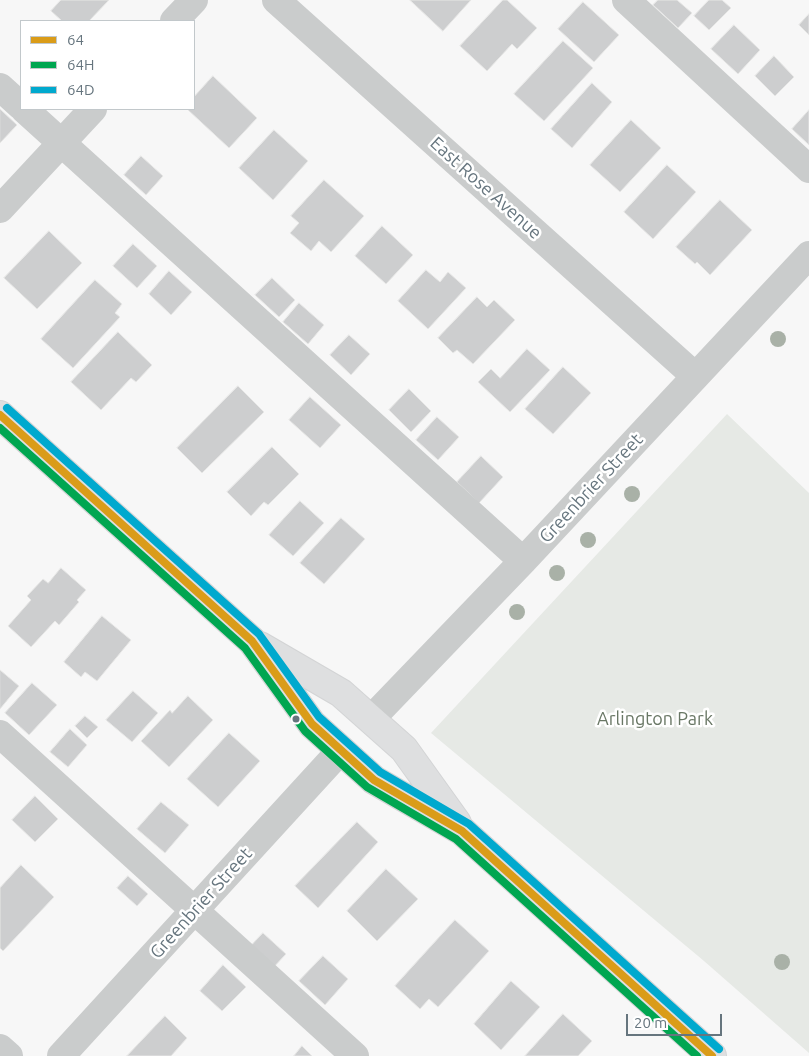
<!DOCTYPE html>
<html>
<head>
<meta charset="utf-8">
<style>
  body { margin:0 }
  #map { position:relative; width:809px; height:1056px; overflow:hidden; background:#f7f7f7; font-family:Ubuntu,sans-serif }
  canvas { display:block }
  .legend { position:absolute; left:20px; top:20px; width:175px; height:90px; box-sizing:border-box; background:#fff; border:1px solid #c2c8cb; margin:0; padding:6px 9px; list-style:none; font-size:15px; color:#66757e }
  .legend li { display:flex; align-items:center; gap:10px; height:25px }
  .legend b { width:25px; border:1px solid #c2c8cb }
  .scale { position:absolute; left:626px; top:1014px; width:96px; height:22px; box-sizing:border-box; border:2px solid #66757e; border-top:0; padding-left:6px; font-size:15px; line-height:18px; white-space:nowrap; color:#66757e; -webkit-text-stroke:4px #fff; paint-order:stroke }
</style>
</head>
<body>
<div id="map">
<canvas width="809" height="1056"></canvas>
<ul class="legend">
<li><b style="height:6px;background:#da9c19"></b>64</li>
<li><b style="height:6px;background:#00a651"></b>64H</li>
<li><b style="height:6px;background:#00a9ce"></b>64D</li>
</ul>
<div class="scale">20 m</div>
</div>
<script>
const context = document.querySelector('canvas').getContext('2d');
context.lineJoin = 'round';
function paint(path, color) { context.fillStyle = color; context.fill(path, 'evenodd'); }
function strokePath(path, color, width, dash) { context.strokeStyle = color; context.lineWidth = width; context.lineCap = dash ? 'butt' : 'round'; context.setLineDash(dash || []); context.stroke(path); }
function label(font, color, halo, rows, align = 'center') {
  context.font = font + ' Ubuntu,sans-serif'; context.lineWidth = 5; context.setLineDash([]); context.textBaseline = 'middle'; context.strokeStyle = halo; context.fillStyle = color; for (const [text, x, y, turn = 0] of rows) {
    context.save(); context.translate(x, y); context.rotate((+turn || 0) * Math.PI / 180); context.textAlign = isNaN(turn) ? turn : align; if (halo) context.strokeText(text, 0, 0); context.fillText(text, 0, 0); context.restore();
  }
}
paint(new Path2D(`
  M 727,414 L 809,493 L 809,1053 L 704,961 L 431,733 Z`), '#e6e9e5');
const building = new Path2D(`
  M 61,0 L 109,0 L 89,21 L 62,21 L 51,11 Z
  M 410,0 L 471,0 L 443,31 Z
  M 503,0 L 507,0 L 537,28 L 517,49 L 512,44 L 487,71 L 460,46 Z
  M 658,0 L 677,0 L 692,13 L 678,28 L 653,5 Z
  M 709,0 L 722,0 L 731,8 L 709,30 L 694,16 Z
  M 583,2 L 619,35 L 594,62 L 558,29 Z
  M 809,14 L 809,35 L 799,25 Z
  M 734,25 L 760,50 L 738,74 L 711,49 Z
  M 563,41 L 593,68 L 544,121 L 514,94 Z
  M 774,56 L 794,77 L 775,96 L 755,76 Z
  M 213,76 L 257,118 L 229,148 L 187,109 L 194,109 L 194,97 Z
  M 592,83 L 612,102 L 572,148 L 551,129 Z
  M 0,109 L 17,125 L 0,143 Z
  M 809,110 L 809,145 L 792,129 Z
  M 631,120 L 661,148 L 620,192 L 590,165 Z
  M 274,130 L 308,161 L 273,200 L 239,168 Z
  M 141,156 L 163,176 L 146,195 L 124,175 Z
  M 667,165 L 696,192 L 653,239 L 624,212 Z
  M 324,180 L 364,216 L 331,252 L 319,241 L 311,251 L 290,233 L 299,223 L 291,216 Z
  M 720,200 L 752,230 L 710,275 L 697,262 L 695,264 L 676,247 Z
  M 382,226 L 413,255 L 386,284 L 355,256 Z
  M 49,231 L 82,263 L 37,309 L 4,278 Z
  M 133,244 L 157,266 L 137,288 L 113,266 Z
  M 426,270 L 440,282 L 448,272 L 466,288 L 428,329 L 398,301 Z
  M 169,271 L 192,292 L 171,315 L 149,294 Z
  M 272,278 L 295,300 L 279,317 L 255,295 Z
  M 95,280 L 122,304 L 115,313 L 120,317 L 73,368 L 41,339 Z
  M 477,297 L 487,307 L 494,300 L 515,320 L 473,364 L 457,350 L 453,353 L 438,338 Z
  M 299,303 L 324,325 L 308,344 L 283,322 Z
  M 118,332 L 152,365 L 136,382 L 131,378 L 101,410 L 71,382 Z
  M 349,335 L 370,354 L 351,375 L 330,355 Z
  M 527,349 L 550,370 L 510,412 L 478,382 L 491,369 L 500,378 Z
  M 563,367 L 591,393 L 553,434 L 525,409 Z
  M 238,386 L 264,412 L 202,473 L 177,448 Z
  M 409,389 L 431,411 L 411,432 L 389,410 Z
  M 310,397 L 341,425 L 320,448 L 289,420 Z
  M 437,417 L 459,437 L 438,460 L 416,440 Z
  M 272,447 L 299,474 L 268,505 L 264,502 L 251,516 L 227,492 Z
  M 481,456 L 503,477 L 479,503 L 457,482 Z
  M 300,501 L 324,523 L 293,556 L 269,535 Z
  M 341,518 L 365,539 L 324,584 L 300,563 Z
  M 61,568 L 86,590 L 77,600 L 79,602 L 59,625 L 55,621 L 31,647 L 8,626 L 31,600 L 27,596 L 43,579 L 48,583 Z
  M 102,616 L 131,640 L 97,681 L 85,672 L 81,677 L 64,662 Z
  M 0,670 L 19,686 L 0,709 Z
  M 32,683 L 57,705 L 29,735 L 5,713 Z
  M 133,691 L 158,713 L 132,742 L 106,720 Z
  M 188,696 L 213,720 L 169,767 L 141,741 L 170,710 L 172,713 Z
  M 85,716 L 98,727 L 87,738 L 75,726 Z
  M 70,729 L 87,745 L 68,767 L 50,752 Z
  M 229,733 L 260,761 L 218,807 L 187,779 Z
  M 35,796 L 58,819 L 35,842 L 12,820 Z
  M 161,802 L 189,825 L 165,853 L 137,829 Z
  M 357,822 L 378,842 L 318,908 L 295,886 Z
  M 21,865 L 54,897 L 3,951 L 0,948 L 0,888 Z
  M 386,869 L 418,899 L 377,941 L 347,911 Z
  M 128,876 L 148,894 L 137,906 L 117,888 Z
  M 455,920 L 489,951 L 438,1007 L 429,999 L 420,1009 L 395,986 Z
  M 263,933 L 286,954 L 272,969 L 249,948 Z
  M 323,956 L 348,979 L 325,1005 L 299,981 Z
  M 223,965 L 246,987 L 222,1011 L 200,991 Z
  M 511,981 L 540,1007 L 501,1050 L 474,1024 Z
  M 563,1014 L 592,1041 L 578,1056 L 525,1056 Z
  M 165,1016 L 187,1038 L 171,1056 L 127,1056 Z
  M 302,1046 L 312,1056 L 294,1056 Z`);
paint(building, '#cdcecf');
strokePath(building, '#e7e7e6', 1);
const major = new Path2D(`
  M 0,415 L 252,641 L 312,724 L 374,780 L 462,831 L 712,1056
  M 260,646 L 341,693 L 404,749 L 457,823`);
strokePath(major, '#d3d4d5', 30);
strokePath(new Path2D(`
  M 276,0 L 695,376
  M 626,0 L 809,169
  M 174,21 L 194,0
  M 0,87 L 21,106
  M 24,109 L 523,561
  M 0,209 L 93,109
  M 371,719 L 523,561 L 809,255
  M 0,734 L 355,1056
  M 0,1048 L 9,1056
  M 61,1056 L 341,750`), '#cacccc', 28);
strokePath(major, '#dedfe0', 28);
strokePath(new Path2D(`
  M 0,415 L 252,641 L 312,724 L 374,780 L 462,831 L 712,1056`), '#da9c19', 8);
strokePath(new Path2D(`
  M 0,428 L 245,648 L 305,731 L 367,787 L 456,839 L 697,1056`), '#00a651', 8);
strokePath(new Path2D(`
  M 7,408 L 259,634 L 319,717 L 380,772 L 469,824 L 719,1049`), '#00a9ce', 8);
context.fillStyle = '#a9b1a7';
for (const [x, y] of [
  [778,339],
  [632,494],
  [588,540],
  [557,573],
  [517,612],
  [782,962]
]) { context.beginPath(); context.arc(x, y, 8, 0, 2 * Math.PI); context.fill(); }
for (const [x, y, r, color] of [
  [296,719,4.5,"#66757e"]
]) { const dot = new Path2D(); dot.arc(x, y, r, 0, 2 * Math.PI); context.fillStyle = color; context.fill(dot); strokePath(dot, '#fff', 2); }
label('18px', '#66757e', '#fff', [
  ["East Rose Avenue",486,188,42],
  ["Greenbrier Street",591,488,-47],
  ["Greenbrier Street",201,903,-48]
]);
label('18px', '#697765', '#fff', [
  ["Arlington Park",655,719]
]);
</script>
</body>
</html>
